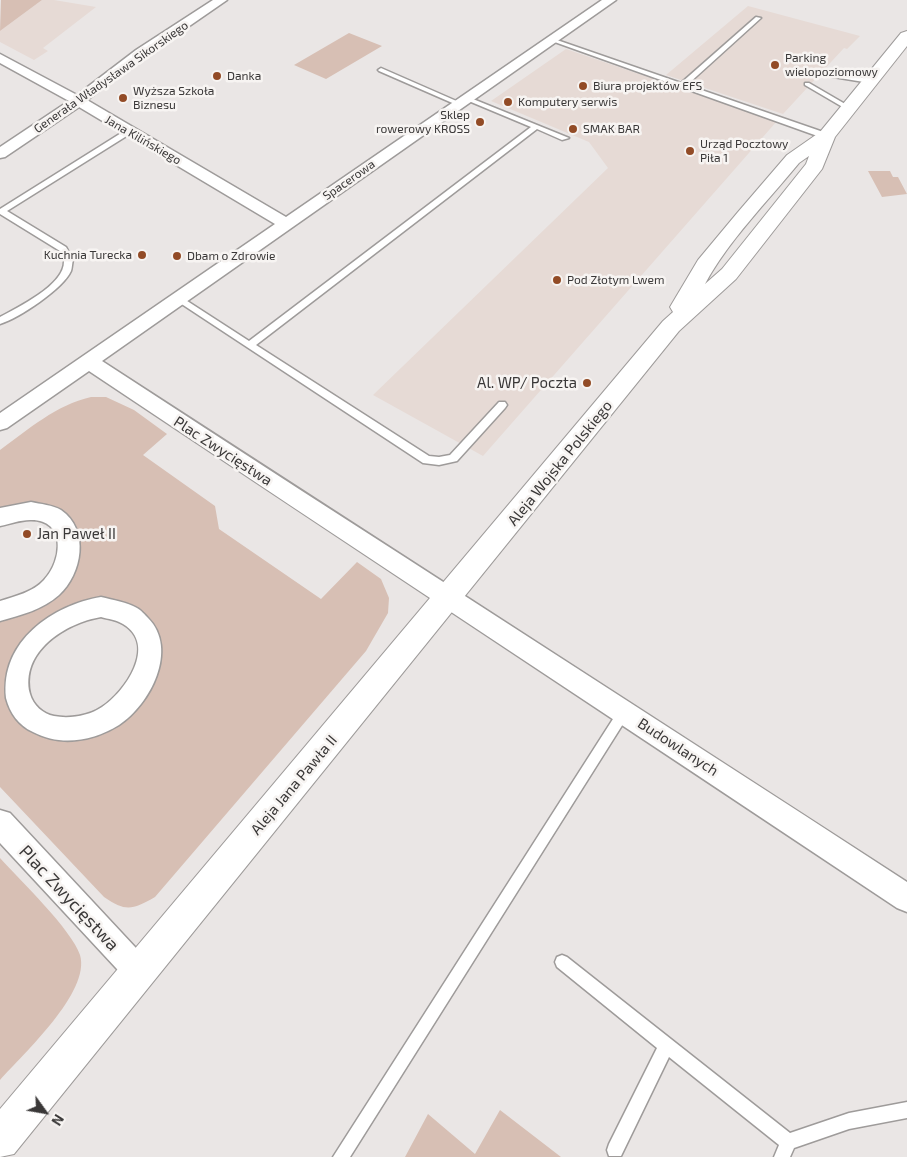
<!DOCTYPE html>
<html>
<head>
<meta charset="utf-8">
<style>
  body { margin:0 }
  #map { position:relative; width:907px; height:1157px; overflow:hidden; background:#eae6e5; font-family:"Exo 2",sans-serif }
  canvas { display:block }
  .north { position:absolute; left:20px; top:1087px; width:50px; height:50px; -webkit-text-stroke:4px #f7f4f2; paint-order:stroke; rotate:122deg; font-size:14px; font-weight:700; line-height:20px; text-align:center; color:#3a3838 }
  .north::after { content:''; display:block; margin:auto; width:18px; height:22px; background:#3a3838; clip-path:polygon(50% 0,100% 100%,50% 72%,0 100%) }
</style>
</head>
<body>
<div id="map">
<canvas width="907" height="1157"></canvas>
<div class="north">N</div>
</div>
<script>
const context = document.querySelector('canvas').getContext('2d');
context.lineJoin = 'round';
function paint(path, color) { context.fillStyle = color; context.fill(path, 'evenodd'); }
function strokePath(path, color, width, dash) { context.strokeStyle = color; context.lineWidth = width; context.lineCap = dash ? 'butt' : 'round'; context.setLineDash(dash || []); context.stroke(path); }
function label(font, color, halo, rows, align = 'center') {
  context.font = font + ' "Exo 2",sans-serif'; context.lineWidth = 5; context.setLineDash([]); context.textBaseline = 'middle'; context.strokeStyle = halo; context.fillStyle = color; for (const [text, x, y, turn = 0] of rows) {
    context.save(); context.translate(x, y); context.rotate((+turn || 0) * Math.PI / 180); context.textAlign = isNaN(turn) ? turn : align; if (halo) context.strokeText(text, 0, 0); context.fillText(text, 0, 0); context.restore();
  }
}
paint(new Path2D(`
  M 42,0 L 54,0 L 96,7 L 43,48 L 48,51 L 34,60 L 0,42 L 0,31 Z
  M 748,6 L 860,36 L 847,49 L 844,48 L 783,114 L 666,75 Z
  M 566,49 L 777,121 L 483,456 L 373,395 L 608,168 L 589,142 L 491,101 Z`), '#e6dad5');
paint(new Path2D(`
  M 1,0 L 42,0 L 0,31 Z
  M 349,33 L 382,46 L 326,79 L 294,65 Z
  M 868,171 L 890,171 L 893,177 L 898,177 L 907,194 L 882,197 Z
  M 91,397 L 106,397 L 134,410 L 167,434 L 143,455 L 215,506 L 219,529 L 321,599 L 357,562 L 381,579 L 389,598 L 388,613 L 366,651 L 155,897 C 132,910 126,912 104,897 L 0,787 L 0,611 L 57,581 L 60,522 L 0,517 L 0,450 C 29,429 56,405 91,397 ZM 73,612 L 136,620 L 141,686 L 69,729 L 18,699 L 41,631 Z
  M 0,858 C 20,880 72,930 80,955 C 91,992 23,1054 0,1080 Z
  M 500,1110 L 561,1157 L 405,1157 L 428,1114 L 475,1154 Z`), '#d7bfb4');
const lane = new Path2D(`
  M 756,17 L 761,18 L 687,85 L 829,134 L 829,138 L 823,138 L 549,40 L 554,39 L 681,83 Z
  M 381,68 L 461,103 L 463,104 L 457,105 L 379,71 L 378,70 Z
  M 817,71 L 870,79 L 873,81 L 870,83 L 815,74 L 814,73 Z
  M 805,83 L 809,83 L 852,108 L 846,109 L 805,85 Z
  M 464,97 L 468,97 L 569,138 L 562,140 L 537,129 L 256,345 L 429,456 L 439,457 L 450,455 L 499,402 L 505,402 L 507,405 L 505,408 L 457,461 L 439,465 L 423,463 L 174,299 L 178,296 L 181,297 L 249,341 L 531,127 L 464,99 Z
  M 126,130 L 133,132 L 7,211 L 66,247 L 73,260 C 72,263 72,268 71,271 C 63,289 19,318 0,324 L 0,317 C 18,307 65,285 64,261 C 64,258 62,254 60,251 L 0,214 L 0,209 Z
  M 624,706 L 628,708 L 630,712 L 628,716 L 350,1157 L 333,1157 L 620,708 Z
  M 562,955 L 567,957 L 790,1133 L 849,1113 L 907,1102 L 907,1118 L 849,1129 L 794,1148 L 790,1157 L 774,1157 L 779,1145 L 669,1057 L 621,1156 L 609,1156 L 607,1150 L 609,1144 L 657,1048 L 557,967 L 555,962 L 557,957 Z`);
const street = new Path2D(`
  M 213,0 L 227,0 L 146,56 L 87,100 L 286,217 L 602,0 L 616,0 L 102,361 C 370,536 639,707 907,882 L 907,912 L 897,908 C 628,728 357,551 89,371 L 7,428 L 0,430 L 0,413 L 275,224 L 79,107 L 5,157 L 0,158 L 0,147 L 69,101 L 0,63 L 0,54 L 77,95 L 136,50 Z
  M 31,502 C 40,504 53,505 61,510 C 90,530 82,574 59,595 C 42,610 21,615 0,621 L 0,601 C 16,596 33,592 44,580 C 63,560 66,519 30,520 C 20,520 10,524 0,526 L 0,508 Z
  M 101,597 C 113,600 127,602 137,608 C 141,610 145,615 148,618 C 179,649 150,705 119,725 C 93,741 61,747 33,732 C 18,725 10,713 6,698 C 0,641 53,605 101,597 ZM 101,617 C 108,619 117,620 123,624 C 158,645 125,692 102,707 C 89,716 69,719 54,716 C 43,714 33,705 30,694 C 20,652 65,623 101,617 Z
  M 0,810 L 10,813 L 149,962 L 154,972 L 149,982 L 139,987 L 129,982 L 0,843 Z`);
const secondary = new Path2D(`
  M 907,31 L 907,46 L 835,137 L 822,169 L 736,279 L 679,331 L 14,1154 L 0,1157 L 0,1109 L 663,321 L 673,312 L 670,307 L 698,260 L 738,212 L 787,155 L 820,132 L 901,33 ZM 809,156 L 806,164 L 722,269 L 705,284 C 729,240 767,202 799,163 Z`);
strokePath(lane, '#9e9b9a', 3);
strokePath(street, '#9e9b9a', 3);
strokePath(secondary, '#9e9b9a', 2);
paint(lane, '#fff');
paint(street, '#fff');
paint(secondary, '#fff');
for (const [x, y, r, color] of [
  [775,65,5,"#924b26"],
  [217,76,5,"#924b26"],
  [583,86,5,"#924b26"],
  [123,98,5,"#924b26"],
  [508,102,5,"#924b26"],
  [480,122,5,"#924b26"],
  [573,129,5,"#924b26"],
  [690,151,5,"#924b26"],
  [142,255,5,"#924b26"],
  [177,256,5,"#924b26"],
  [557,280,5,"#924b26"],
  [587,383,5,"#924b26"],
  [27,534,5,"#924b26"]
]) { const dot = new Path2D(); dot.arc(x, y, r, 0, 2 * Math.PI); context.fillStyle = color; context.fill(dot); strokePath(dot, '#f7f4f2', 2); }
label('12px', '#3a3838', '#f7f4f2', [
  ["Parking",785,58],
  ["wielopoziomowy",785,72],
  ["Danka",227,76],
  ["Biura projektów EFS",593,86],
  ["Wyższa Szkoła",133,91],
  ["Biznesu",133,105],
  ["Komputery serwis",518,102],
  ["Sklep",470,115,"right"],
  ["rowerowy KROSS",470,129,"right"],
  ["SMAK BAR",583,129],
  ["Urząd Pocztowy",700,144],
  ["Piła 1",700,158],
  ["Kuchnia Turecka",132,255,"right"],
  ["Dbam o Zdrowie",187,256],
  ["Pod Złotym Lwem",567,280]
], 'left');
label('12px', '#3a3838', '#f7f4f2', [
  ["Generała Władysława Sikorskiego",111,77,-35],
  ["Jana Kilińskiego",143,140,30],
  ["Spacerowa",349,180,-35]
]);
label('15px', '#3a3838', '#f7f4f2', [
  ["Al. WP/ Poczta",577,383],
  ["Jan Paweł II",37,534,"left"]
], 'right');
label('15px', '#3a3838', '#f7f4f2', [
  ["Plac Zwycięstwa",223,451,33],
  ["Aleja Wojska Polskiego",560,463,-51],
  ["Budowlanych",678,747,33],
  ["Aleja Jana Pawła II",294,785,-50]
]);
label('18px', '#3a3838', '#f7f4f2', [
  ["Plac Zwycięstwa",69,898,47]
]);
</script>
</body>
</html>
